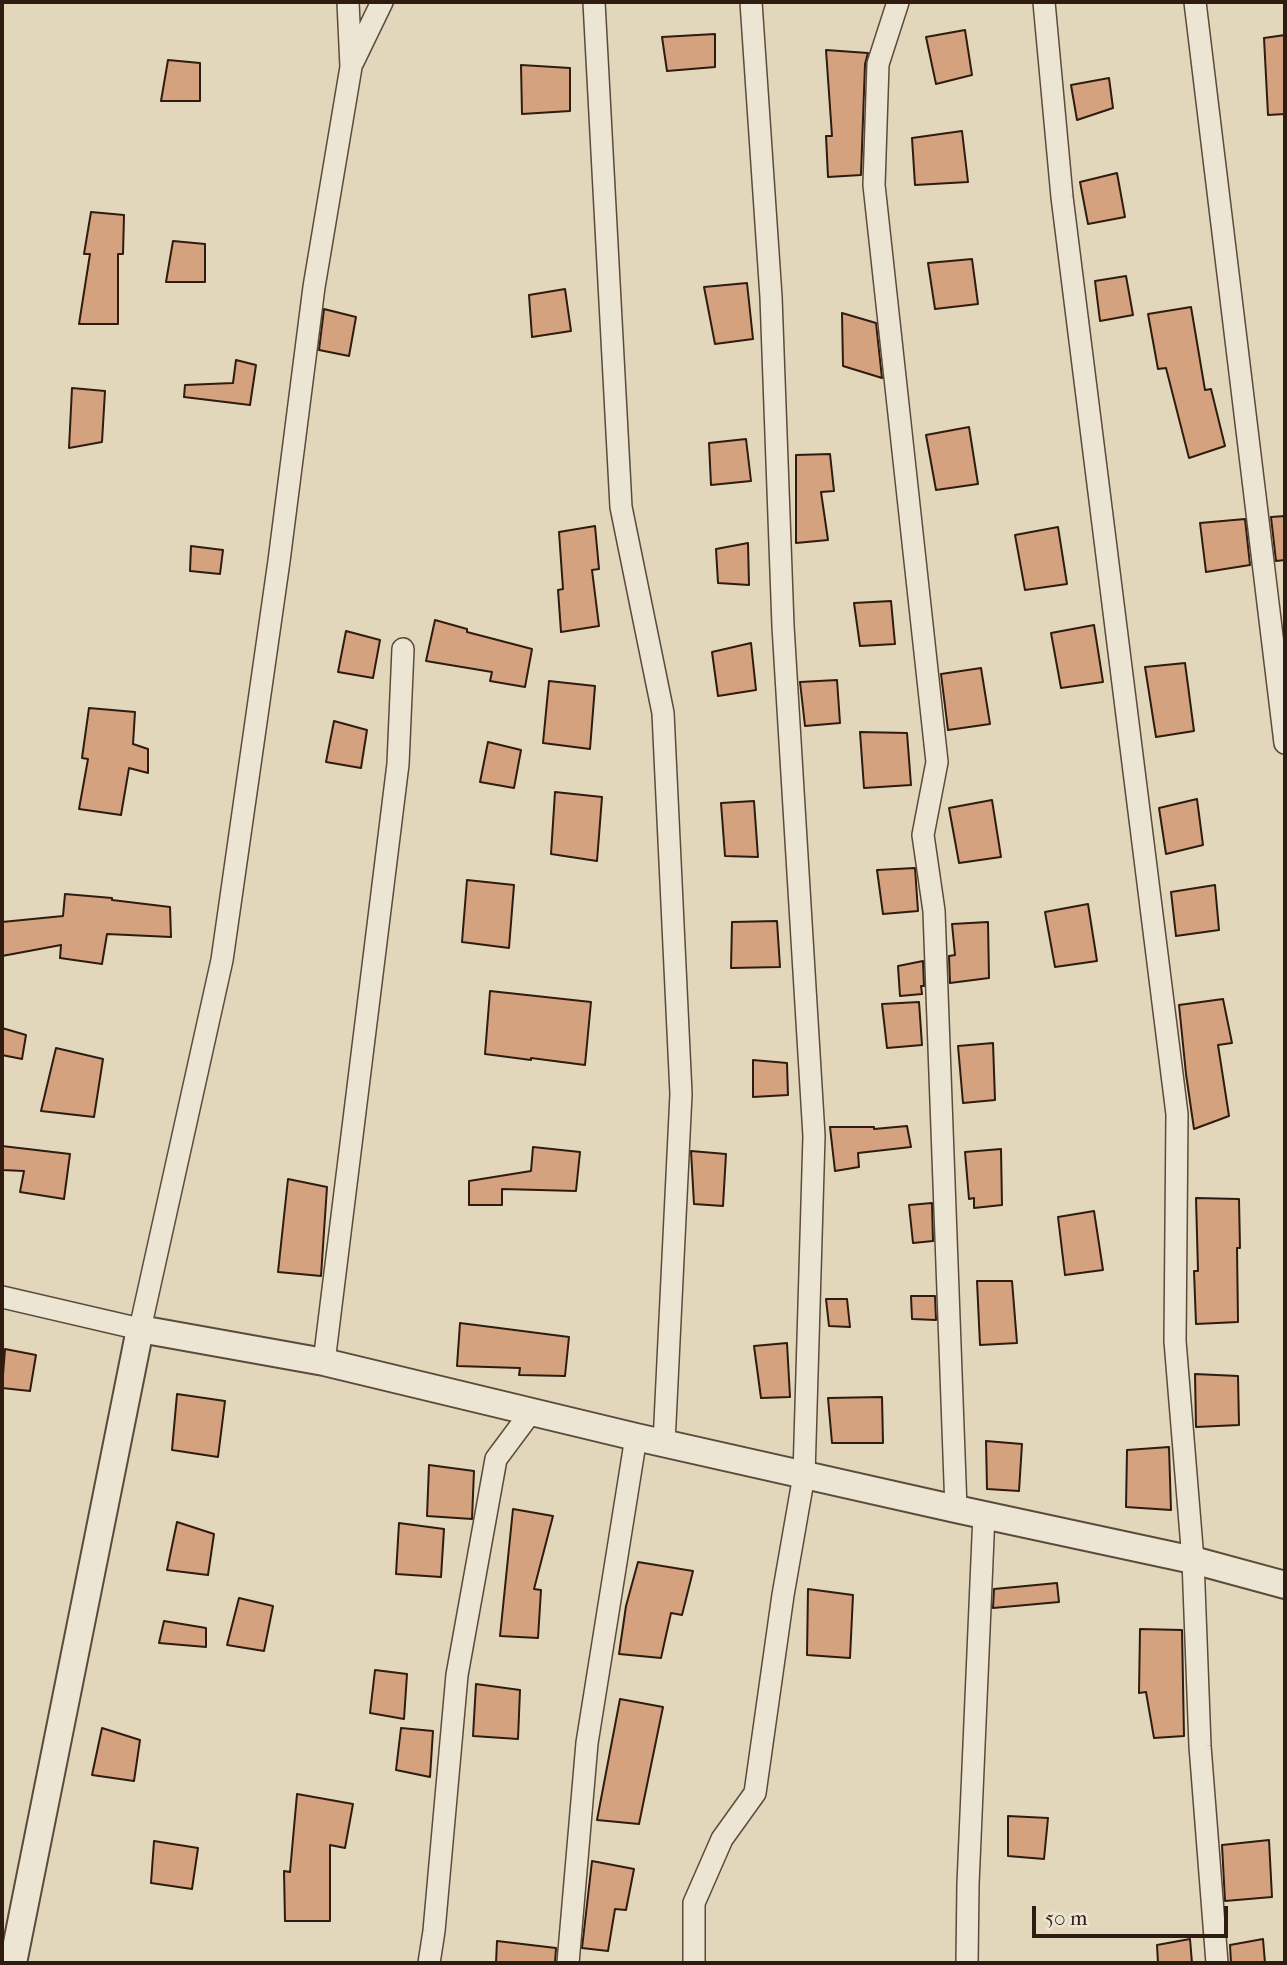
<!DOCTYPE html>
<html>
<head>
<meta charset="utf-8">
<style>
  body { margin:0 }
  #map { position:relative; width:1287px; height:1965px; overflow:hidden; background:#e2d7bb; font-family:"IM FELL French Canon",serif }
  canvas { display:block }
  .frame { position:absolute; inset:0; border:4px solid #2f1b10; pointer-events:none }
  .scale { position:absolute; left:1032px; top:1906px; width:196px; height:32px; box-sizing:border-box; border:4px solid #2f1b10; border-top:0; padding-left:9px; font-size:21px; line-height:24px; white-space:nowrap; color:#2f1b10; -webkit-text-stroke:5px #ece5d3; paint-order:stroke }
</style>
</head>
<body>
<div id="map">
<canvas width="1287" height="1965"></canvas>
<div class="frame"></div>
<div class="scale">50 m</div>
</div>
<script>
const context = document.querySelector('canvas').getContext('2d');
context.lineJoin = 'round';
function paint(path, color) { context.fillStyle = color; context.fill(path, 'evenodd'); }
function strokePath(path, color, width, dash) { context.strokeStyle = color; context.lineWidth = width; context.lineCap = dash ? 'butt' : 'round'; context.setLineDash(dash || []); context.stroke(path); }
const building = new Path2D(`
  M 965,30 L 972,75 L 936,84 L 926,37 Z
  M 715,34 L 715,67 L 667,71 L 662,37 Z
  M 1285,35 L 1285,114 L 1268,115 L 1264,38 Z
  M 826,50 L 868,53 L 865,64 L 861,175 L 828,177 L 826,136 L 832,136 Z
  M 168,60 L 200,63 L 200,101 L 161,101 Z
  M 521,65 L 570,68 L 570,111 L 522,114 Z
  M 1109,78 L 1113,108 L 1077,120 L 1071,85 Z
  M 962,131 L 968,182 L 915,185 L 912,138 Z
  M 1117,173 L 1125,217 L 1088,224 L 1080,182 Z
  M 91,212 L 124,215 L 123,254 L 118,254 L 118,324 L 79,324 L 90,254 L 84,254 Z
  M 173,241 L 205,244 L 205,282 L 166,282 Z
  M 972,259 L 978,304 L 935,309 L 928,263 Z
  M 1126,276 L 1133,315 L 1100,321 L 1095,281 Z
  M 747,283 L 753,339 L 715,344 L 704,287 Z
  M 565,289 L 571,331 L 532,337 L 529,295 Z
  M 1191,307 L 1205,390 L 1211,389 L 1225,446 L 1189,458 L 1166,368 L 1158,369 L 1148,314 Z
  M 324,309 L 356,317 L 349,356 L 319,350 Z
  M 842,313 L 876,323 L 882,378 L 843,366 Z
  M 236,360 L 256,365 L 250,405 L 184,397 L 185,385 L 233,383 Z
  M 72,388 L 105,391 L 102,442 L 69,448 Z
  M 969,427 L 978,484 L 936,490 L 926,435 Z
  M 746,439 L 751,481 L 711,485 L 709,443 Z
  M 830,454 L 834,491 L 821,492 L 828,540 L 796,543 L 796,455 Z
  M 1285,516 L 1285,560 L 1276,561 L 1271,517 Z
  M 1245,519 L 1250,565 L 1206,572 L 1200,523 Z
  M 595,526 L 599,569 L 592,570 L 599,626 L 561,632 L 558,590 L 563,589 L 559,532 Z
  M 1058,527 L 1067,584 L 1025,590 L 1015,535 Z
  M 748,543 L 749,585 L 718,583 L 716,549 Z
  M 191,546 L 223,550 L 220,574 L 190,571 Z
  M 891,601 L 895,644 L 860,646 L 854,603 Z
  M 435,620 L 467,629 L 467,632 L 532,649 L 525,687 L 490,681 L 492,672 L 426,661 Z
  M 1094,625 L 1103,682 L 1061,688 L 1051,633 Z
  M 346,631 L 380,640 L 373,678 L 338,672 Z
  M 751,643 L 756,690 L 718,696 L 712,652 Z
  M 1185,663 L 1194,731 L 1156,737 L 1145,667 Z
  M 981,668 L 990,724 L 948,730 L 941,674 Z
  M 837,680 L 840,723 L 805,726 L 800,682 Z
  M 549,681 L 595,686 L 590,749 L 543,743 Z
  M 89,708 L 135,712 L 133,744 L 148,749 L 148,773 L 129,768 L 121,815 L 79,809 L 88,759 L 82,758 Z
  M 334,721 L 367,730 L 361,768 L 326,762 Z
  M 860,732 L 907,733 L 911,785 L 864,788 Z
  M 488,742 L 521,750 L 514,788 L 480,782 Z
  M 555,792 L 602,797 L 597,861 L 551,854 Z
  M 1197,799 L 1203,845 L 1166,854 L 1159,808 Z
  M 992,800 L 1001,857 L 959,863 L 949,808 Z
  M 754,801 L 758,857 L 725,856 L 721,803 Z
  M 915,868 L 918,911 L 883,914 L 877,870 Z
  M 467,880 L 514,885 L 509,948 L 462,942 Z
  M 1215,885 L 1219,930 L 1176,936 L 1171,892 Z
  M 65,894 L 112,898 L 112,900 L 170,907 L 171,937 L 107,934 L 102,964 L 60,958 L 61,945 L 2,956 L 2,922 L 63,916 Z
  M 1088,904 L 1097,961 L 1055,967 L 1045,912 Z
  M 777,921 L 780,967 L 731,968 L 732,922 Z
  M 988,922 L 989,978 L 950,983 L 949,956 L 955,955 L 952,924 Z
  M 923,961 L 924,986 L 921,986 L 922,994 L 900,996 L 898,966 Z
  M 490,991 L 591,1002 L 585,1065 L 531,1058 L 531,1060 L 485,1054 Z
  M 1223,999 L 1232,1043 L 1218,1045 L 1229,1116 L 1194,1129 L 1186,1074 L 1179,1005 Z
  M 919,1002 L 922,1045 L 887,1048 L 882,1004 Z
  M 2,1028 L 26,1035 L 22,1059 L 2,1055 Z
  M 993,1043 L 995,1100 L 963,1103 L 958,1046 Z
  M 56,1048 L 103,1059 L 94,1117 L 41,1111 Z
  M 753,1060 L 787,1063 L 788,1095 L 753,1097 Z
  M 907,1126 L 911,1147 L 858,1153 L 859,1167 L 835,1171 L 830,1127 L 874,1127 L 874,1129 Z
  M 2,1146 L 70,1154 L 64,1199 L 20,1192 L 24,1171 L 2,1170 Z
  M 533,1147 L 580,1152 L 576,1191 L 502,1189 L 502,1205 L 469,1205 L 469,1181 L 531,1171 Z
  M 1001,1149 L 1002,1205 L 974,1208 L 974,1198 L 969,1199 L 965,1152 Z
  M 691,1151 L 726,1154 L 723,1206 L 694,1204 Z
  M 288,1179 L 327,1187 L 321,1276 L 278,1272 Z
  M 1196,1198 L 1239,1199 L 1240,1248 L 1237,1248 L 1238,1322 L 1196,1324 L 1194,1271 L 1198,1271 Z
  M 932,1203 L 933,1241 L 913,1243 L 909,1205 Z
  M 1094,1211 L 1103,1270 L 1065,1275 L 1058,1217 Z
  M 977,1281 L 1012,1281 L 1017,1343 L 980,1345 Z
  M 911,1296 L 935,1296 L 936,1320 L 912,1319 Z
  M 826,1299 L 847,1299 L 850,1327 L 829,1326 Z
  M 460,1323 L 569,1337 L 565,1376 L 519,1375 L 520,1368 L 457,1366 Z
  M 787,1343 L 790,1397 L 761,1398 L 754,1346 Z
  M 5,1349 L 36,1355 L 30,1391 L 2,1388 Z
  M 1195,1374 L 1238,1376 L 1239,1425 L 1196,1427 Z
  M 177,1394 L 225,1401 L 218,1457 L 172,1450 Z
  M 882,1397 L 883,1443 L 832,1443 L 828,1398 Z
  M 986,1441 L 1022,1444 L 1019,1491 L 987,1489 Z
  M 1169,1447 L 1171,1510 L 1126,1507 L 1127,1450 Z
  M 429,1465 L 474,1471 L 472,1519 L 427,1516 Z
  M 513,1509 L 553,1516 L 534,1589 L 541,1590 L 538,1638 L 500,1636 Z
  M 177,1522 L 214,1534 L 208,1575 L 167,1570 Z
  M 399,1523 L 444,1529 L 441,1577 L 396,1574 Z
  M 638,1562 L 693,1571 L 682,1615 L 671,1613 L 661,1658 L 619,1654 L 626,1606 Z
  M 1057,1583 L 1059,1602 L 993,1608 L 994,1589 Z
  M 808,1589 L 853,1595 L 850,1658 L 807,1655 Z
  M 239,1598 L 273,1606 L 264,1651 L 227,1645 Z
  M 164,1621 L 206,1628 L 206,1647 L 159,1643 Z
  M 1140,1629 L 1182,1630 L 1184,1736 L 1154,1738 L 1146,1692 L 1139,1693 Z
  M 375,1670 L 407,1674 L 404,1719 L 370,1713 Z
  M 476,1684 L 520,1690 L 518,1739 L 473,1736 Z
  M 620,1699 L 663,1707 L 639,1824 L 597,1820 Z
  M 102,1728 L 140,1740 L 134,1781 L 92,1775 Z
  M 401,1728 L 433,1731 L 430,1777 L 396,1770 Z
  M 297,1794 L 353,1804 L 345,1848 L 330,1845 L 330,1921 L 285,1921 L 284,1871 L 290,1872 Z
  M 1008,1816 L 1048,1818 L 1044,1859 L 1008,1856 Z
  M 1269,1840 L 1272,1897 L 1225,1901 L 1222,1845 Z
  M 154,1841 L 198,1848 L 192,1889 L 151,1883 Z
  M 592,1861 L 634,1869 L 626,1910 L 615,1909 L 608,1951 L 582,1948 Z
  M 1190,1939 L 1192,1963 L 1158,1963 L 1157,1945 Z
  M 1263,1939 L 1265,1963 L 1231,1963 L 1230,1945 Z
  M 497,1941 L 556,1948 L 555,1963 L 496,1963 Z`);
paint(building, '#d4a27e');
strokePath(building, '#2f1b10', 2);
const minor = new Path2D(`
  M 594,2 L 621,507 L 663,713 L 681,1094 L 664,1443
  M 898,2 L 878,64 L 874,185 L 937,762 L 923,835 L 934,911 L 956,1509
  M 1044,2 L 1062,197 L 1177,1114 L 1175,1341 L 1193,1560 L 1200,1746 L 1217,1963
  M 1195,2 L 1285,743
  M 353,62 L 382,2
  M 2,1297 L 140,1329 L 222,960 L 279,561 L 314,287 L 351,67 L 348,2
  M 324,1362 L 398,764 L 403,649
  M 429,1963 L 434,1931 L 457,1675 L 496,1459 L 531,1412
  M 568,1963 L 587,1743 L 636,1437
  M 694,1963 L 694,1903 L 722,1839 L 755,1793 L 783,1595 L 804,1475 L 814,1136 L 783,626 L 771,297 L 751,2
  M 967,1963 L 968,1884 L 984,1514`);
const tertiary = new Path2D(`
  M 13,1963 L 140,1329 L 324,1362 L 636,1437 L 956,1509 L 1193,1560 L 1285,1585`);
strokePath(minor, '#5c4a3b', 24);
strokePath(tertiary, '#5c4a3b', 30);
strokePath(minor, '#ece5d3', 21);
strokePath(tertiary, '#ece5d3', 26);
</script>
</body>
</html>
